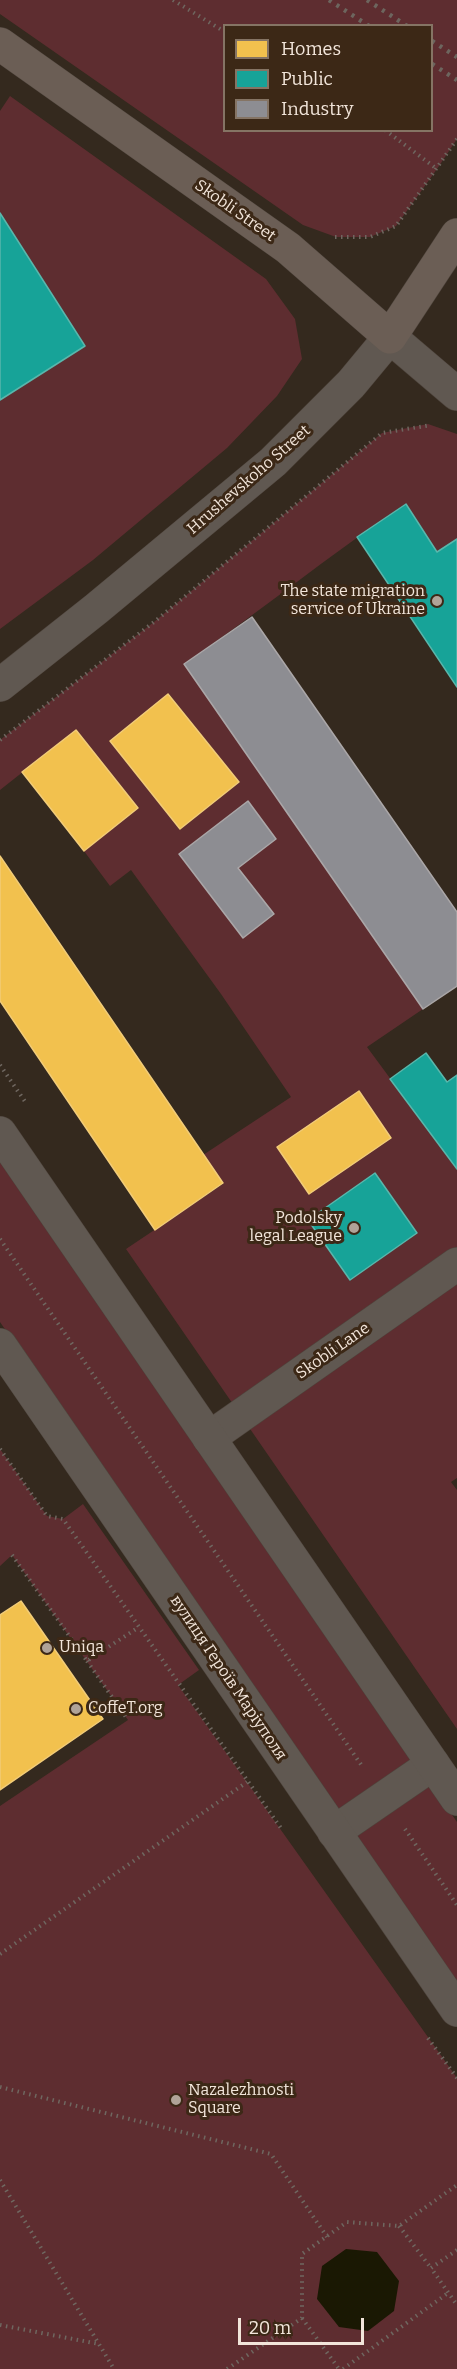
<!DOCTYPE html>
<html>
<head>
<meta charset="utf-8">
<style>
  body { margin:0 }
  #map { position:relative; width:457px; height:2369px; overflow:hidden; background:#34291e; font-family:Bitter,serif }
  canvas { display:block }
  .legend { position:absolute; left:223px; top:24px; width:210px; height:108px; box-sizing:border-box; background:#3c2816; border:2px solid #857464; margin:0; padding:8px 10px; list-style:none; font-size:18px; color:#f2e5da }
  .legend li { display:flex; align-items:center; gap:12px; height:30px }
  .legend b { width:30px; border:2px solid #857464 }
  .scale { position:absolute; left:238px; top:2318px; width:126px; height:27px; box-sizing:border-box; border:3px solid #f2e5da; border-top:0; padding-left:8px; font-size:18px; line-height:21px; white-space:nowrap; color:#f2e5da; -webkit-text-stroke:4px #3c2816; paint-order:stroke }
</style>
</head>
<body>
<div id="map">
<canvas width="457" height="2369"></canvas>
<ul class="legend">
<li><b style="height:16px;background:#f2c14e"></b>Homes</li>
<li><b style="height:16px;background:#17a398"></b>Public</li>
<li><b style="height:16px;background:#8d8d92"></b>Industry</li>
</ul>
<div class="scale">20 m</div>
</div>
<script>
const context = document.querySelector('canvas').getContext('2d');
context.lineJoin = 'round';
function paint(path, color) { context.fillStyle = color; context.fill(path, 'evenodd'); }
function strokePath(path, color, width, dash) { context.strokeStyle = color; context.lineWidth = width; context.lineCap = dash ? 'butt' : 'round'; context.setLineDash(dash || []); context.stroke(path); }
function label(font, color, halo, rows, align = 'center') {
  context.font = font + ' Bitter,serif'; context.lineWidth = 6; context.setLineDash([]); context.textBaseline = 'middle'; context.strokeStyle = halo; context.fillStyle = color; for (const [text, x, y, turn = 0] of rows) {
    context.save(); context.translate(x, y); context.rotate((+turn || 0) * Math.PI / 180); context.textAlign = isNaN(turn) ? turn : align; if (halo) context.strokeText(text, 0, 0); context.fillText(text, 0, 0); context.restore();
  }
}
paint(new Path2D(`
  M 0,0 L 457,0 L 457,139 L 437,169 L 396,226 L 370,237 L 336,237 L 303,225 L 0,14 ZM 225,26 L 432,26 L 432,130 L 225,130 Z
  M 10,96 L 266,279 L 295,319 L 302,359 L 277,396 L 227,448 L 93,560 L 0,629 L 0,400 L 85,346 L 0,213 L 0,111 Z
  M 428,424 L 457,434 L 457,539 L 437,552 L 405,504 C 330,555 259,612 184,664 L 423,1009 L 367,1047 L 457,1169 L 457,1478 L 451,1482 L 457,1490 L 457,1729 L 126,1249 L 223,1184 L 203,1155 L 291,1097 L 221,994 L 131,870 L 110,886 L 84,851 L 138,808 L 76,730 L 0,790 L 0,740 L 154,622 L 382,433 ZM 169,694 L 239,782 L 180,829 L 110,741 ZM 248,801 L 276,839 L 238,868 L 274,915 L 243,937 L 179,854 Z
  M 0,1157 L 457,1822 L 457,1987 L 0,1322 Z
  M 0,1449 L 47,1516 L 63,1519 L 83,1504 L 199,1670 L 178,1685 L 457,2078 L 457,2369 L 0,2369 L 0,1806 L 128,1720 L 12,1555 L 0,1566 Z`), '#5e2d30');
paint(new Path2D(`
  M 346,2249 L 377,2252 L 399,2281 L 394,2311 L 368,2331 L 339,2327 L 317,2299 L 322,2266 Z`), '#1a1803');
const homes = new Path2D(`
  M 168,694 L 239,782 L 180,829 L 110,741 Z
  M 76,730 L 138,808 L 84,851 L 22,772 Z
  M 0,856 L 223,1183 L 155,1230 L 0,1001 Z
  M 359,1091 L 391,1138 L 309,1194 L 277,1147 Z
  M 21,1601 L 103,1719 L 0,1790 L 0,1615 Z`);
paint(homes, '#f2c14e');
strokePath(homes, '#f2cc78', 1.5);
const public = new Path2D(`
  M 0,213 L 85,346 L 0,400 Z
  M 406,504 L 437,552 L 457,539 L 457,687 L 357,537 Z
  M 426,1053 L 447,1082 L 457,1075 L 457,1169 L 390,1079 Z
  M 375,1173 L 417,1233 L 350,1280 L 308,1220 Z`);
paint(public, '#17a398');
strokePath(public, '#59b7ac', 1.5);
const industry = new Path2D(`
  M 252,617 L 457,912 L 457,986 L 423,1009 L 184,664 Z
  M 248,801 L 276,839 L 238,868 L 274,914 L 243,938 L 179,854 Z`);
paint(industry, '#8d8d92');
strokePath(industry, '#aba7a8', 1.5);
const minor = new Path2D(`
  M 209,1438 L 457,1264
  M 334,1832 L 433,1764`);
const tertiary = new Path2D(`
  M 0,685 L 96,609 L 273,462 L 351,384 L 390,337 L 457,394
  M 0,1133 L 457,1799
  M 0,1345 L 457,2010`);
const primary = new Path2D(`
  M 0,44 L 288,248 L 390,337 L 457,235`);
strokePath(minor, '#4e443c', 34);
strokePath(tertiary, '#4e443c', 34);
strokePath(primary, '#4e443c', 34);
strokePath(new Path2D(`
  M 173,0 L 225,32
  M 385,130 L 437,169
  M 335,237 L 370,237 L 396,226 L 457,139
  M 0,740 L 154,622 L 382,433 L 431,425
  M 0,1065 L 26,1103
  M 0,1239 L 362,1766
  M 0,1449 L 47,1516 L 63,1519 L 283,1831
  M 12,1555 L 87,1661 L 139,1627
  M 87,1661 L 128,1720
  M 405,1829 L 457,1905
  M 0,1954 L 247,1782
  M 428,2038 L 457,2078
  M 0,2087 L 271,2154 L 327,2237
  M 0,2180 L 114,2369
  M 399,2226 L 431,2268
  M 457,2250 L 431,2268 L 457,2305
  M 302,2318 L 339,2369
  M 0,2325 L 99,2344
  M 227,2369 L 302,2318 L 302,2254 L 347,2222 L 399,2226 L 457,2185
  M 343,2369 L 448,2293`), '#6f6760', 4, [1.5, 4.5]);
strokePath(minor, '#605851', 33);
strokePath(tertiary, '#605851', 33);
strokePath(primary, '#6b5e55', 33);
strokePath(new Path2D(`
  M 329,0 L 369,26
  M 367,0 L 407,26
  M 432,41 L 457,57
  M 432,64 L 457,80`), '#6d655e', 4.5, [3, 6]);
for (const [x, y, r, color] of [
  [437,601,6,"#b0a398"],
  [354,1228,6,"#b0a398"],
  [47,1648,6,"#b0a398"],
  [76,1709,6,"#b0a398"],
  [176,2100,6,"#b0a398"]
]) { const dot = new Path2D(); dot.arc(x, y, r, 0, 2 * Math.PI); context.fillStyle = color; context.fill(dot); strokePath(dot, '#3c2816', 2); }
label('16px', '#f2e5da', '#3c2816', [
  ["Skobli Street",235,211,35],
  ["Hrushevskoho Street",249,480,-41],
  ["Skobli Lane",333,1351,-35],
  ["вулиця Героїв Маріуполя",228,1678,56]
]);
label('16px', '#f2e5da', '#3c2816', [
  ["The state migration",425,592,"right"],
  ["service of Ukraine",425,610,"right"],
  ["Podolsky",342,1219,"right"],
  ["legal League",342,1237,"right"],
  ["Uniqa",59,1648],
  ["CoffeT.org",88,1709],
  ["Nazalezhnosti",188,2091],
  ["Square",188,2109]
], 'left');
</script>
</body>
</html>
